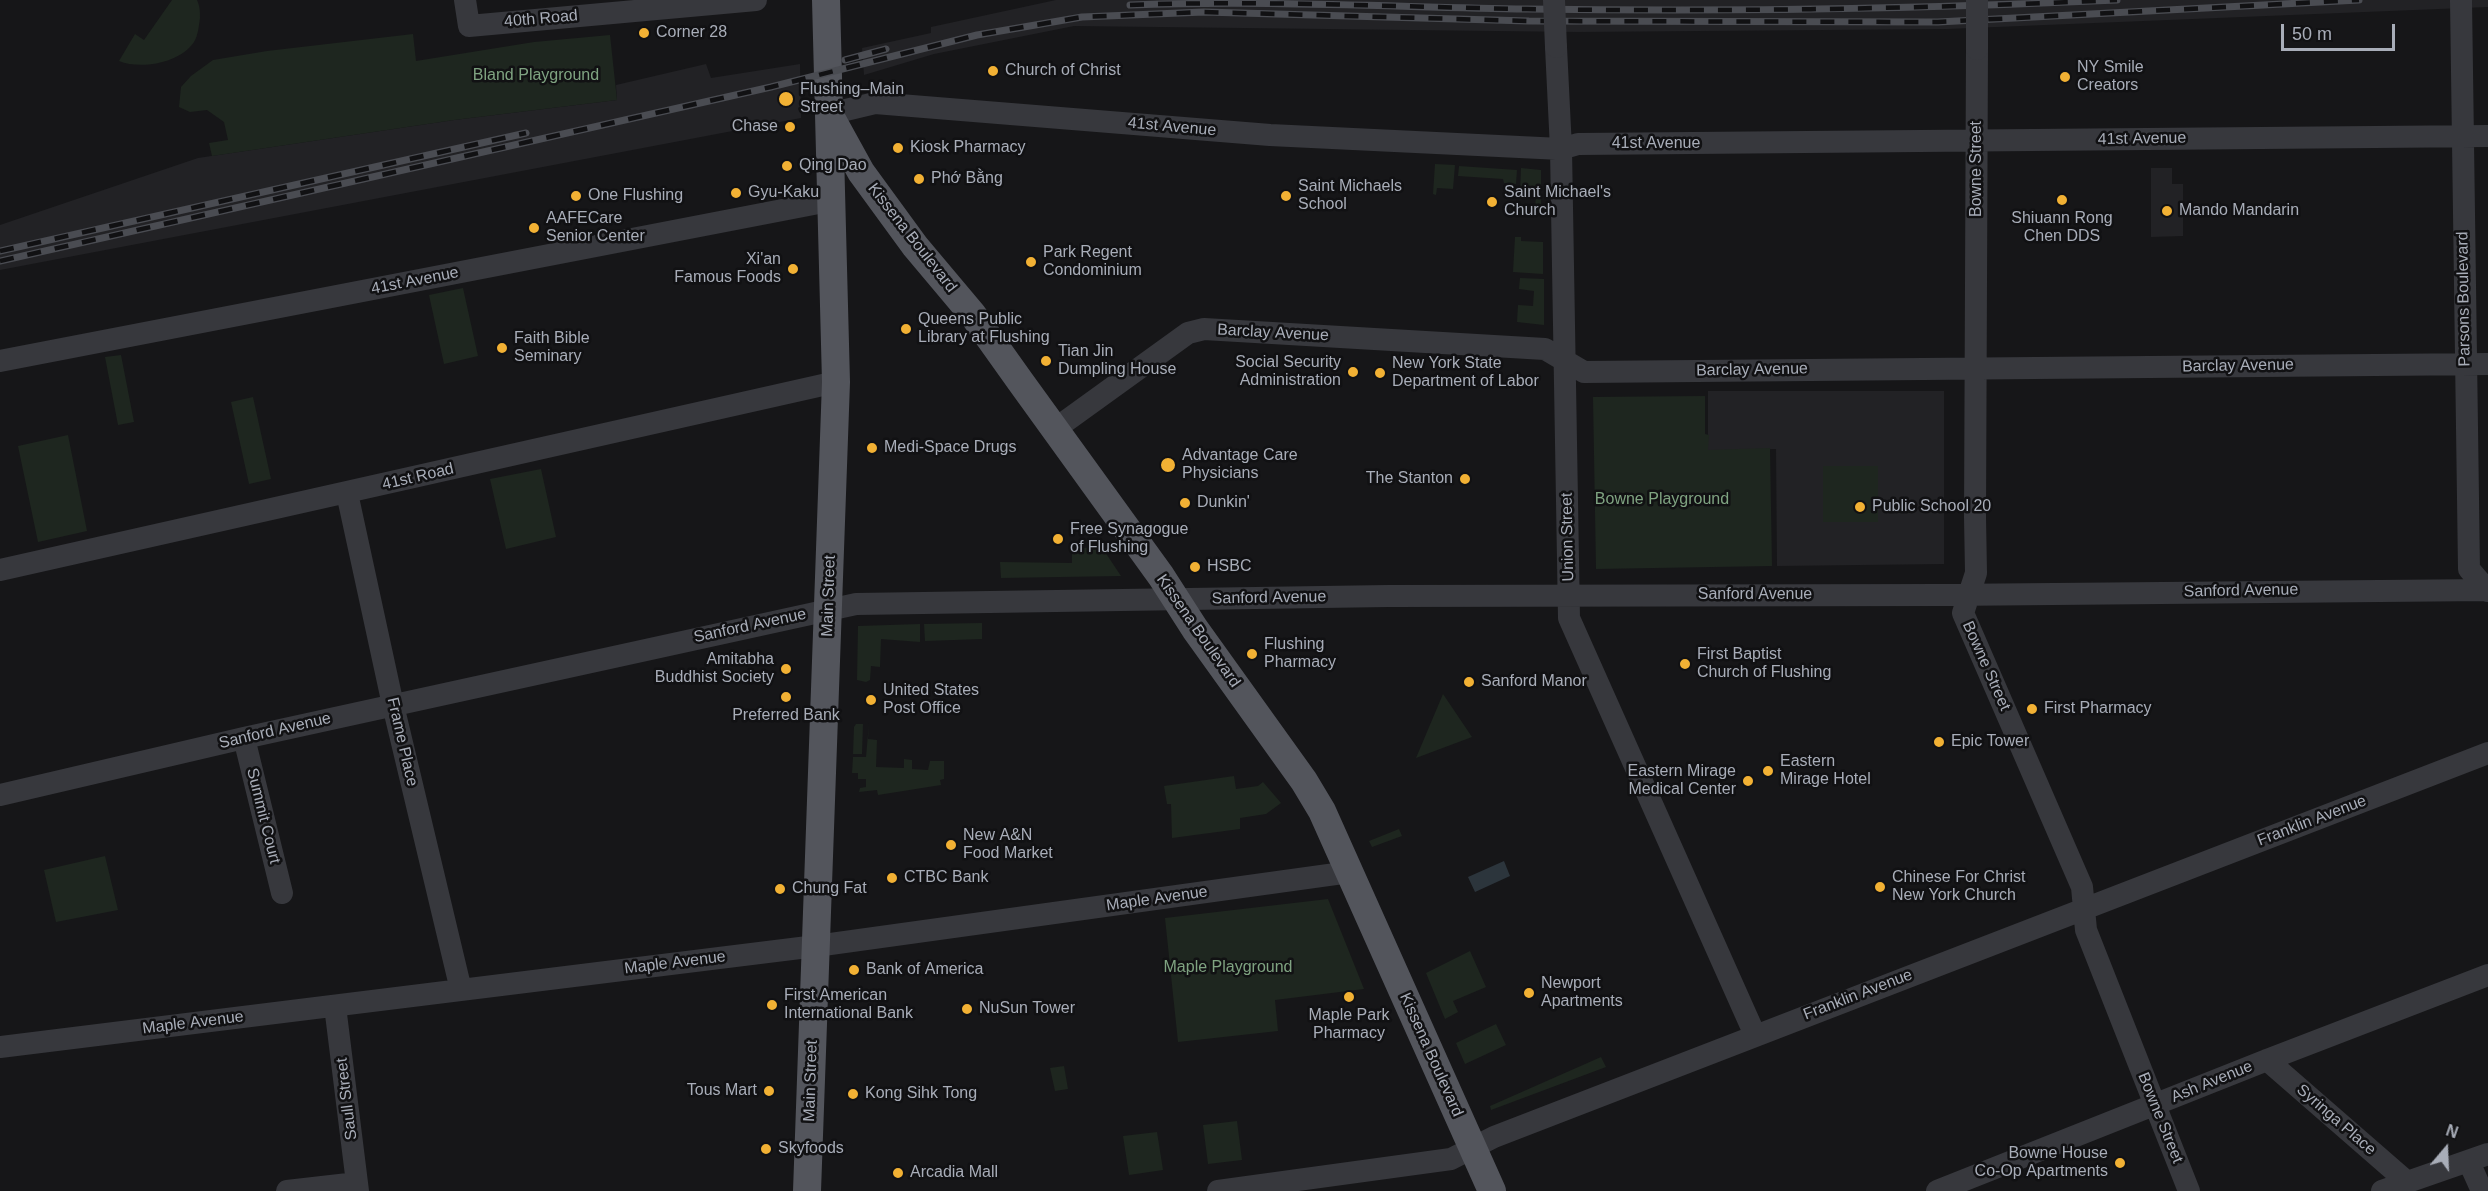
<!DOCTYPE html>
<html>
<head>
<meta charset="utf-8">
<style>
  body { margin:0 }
  #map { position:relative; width:2488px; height:1191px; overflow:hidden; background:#161618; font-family:Arial,sans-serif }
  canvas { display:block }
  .north { position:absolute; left:2416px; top:1119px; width:60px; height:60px; -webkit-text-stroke:4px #111113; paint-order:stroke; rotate:19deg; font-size:16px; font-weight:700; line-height:24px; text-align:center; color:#a8adb8 }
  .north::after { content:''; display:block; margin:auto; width:21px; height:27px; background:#a8adb8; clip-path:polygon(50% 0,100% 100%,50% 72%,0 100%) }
  .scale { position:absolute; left:2281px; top:24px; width:114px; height:27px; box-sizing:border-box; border:3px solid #a8adb8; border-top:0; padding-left:8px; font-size:18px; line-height:21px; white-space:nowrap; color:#a8adb8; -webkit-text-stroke:4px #111113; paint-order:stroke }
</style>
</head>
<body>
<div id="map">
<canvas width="2488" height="1191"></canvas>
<div class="north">N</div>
<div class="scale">50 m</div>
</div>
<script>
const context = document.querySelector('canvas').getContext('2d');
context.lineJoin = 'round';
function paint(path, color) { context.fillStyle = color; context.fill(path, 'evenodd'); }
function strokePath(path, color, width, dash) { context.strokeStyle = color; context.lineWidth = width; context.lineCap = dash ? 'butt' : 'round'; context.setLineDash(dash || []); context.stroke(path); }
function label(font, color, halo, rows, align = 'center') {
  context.font = font + ' Arial,sans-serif'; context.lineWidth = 5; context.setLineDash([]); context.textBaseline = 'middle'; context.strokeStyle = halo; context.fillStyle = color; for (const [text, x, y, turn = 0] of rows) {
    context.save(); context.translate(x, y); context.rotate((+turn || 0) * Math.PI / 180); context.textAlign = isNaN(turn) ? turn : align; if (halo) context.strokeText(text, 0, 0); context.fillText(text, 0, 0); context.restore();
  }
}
paint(new Path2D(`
  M 1056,0 L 2488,0 L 2488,7 L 1947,29 L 1578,32 L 1074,26 L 934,54 L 864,75 L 862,48 L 931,33 L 931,27 Z
  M 706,64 L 711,78 L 800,64 L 801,118 L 0,270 L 0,225 L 198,158 L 454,120 L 617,100 L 616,85 Z
  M 2151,168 L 2172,168 L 2172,184 L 2183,184 L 2183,236 L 2151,237 Z
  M 1708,391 L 1944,391 L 1944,564 L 1777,566 L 1776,449 L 1708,451 Z`), '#222225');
paint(new Path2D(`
  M 172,0 L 197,0 C 200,7 200,11 200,18 C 199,25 198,36 194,42 C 180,63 141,70 119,61 L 135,34 L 144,40 Z
  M 413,34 L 416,61 L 534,42 L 610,35 L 617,100 L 454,120 L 212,156 L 209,143 L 228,140 L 224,122 L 207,110 L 190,112 L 179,107 L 181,87 L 191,76 L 213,60 L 267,51 Z
  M 1435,164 L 1455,165 L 1453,189 L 1437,188 L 1436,195 L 1433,194 Z
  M 1459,166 L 1517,170 L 1516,184 L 1504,183 L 1503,179 L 1458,176 Z
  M 1521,168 L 1541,170 L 1541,208 L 1535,208 L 1536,195 L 1520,195 Z
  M 1515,237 L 1521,237 L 1521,241 L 1543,242 L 1543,274 L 1513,272 Z
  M 1520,278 L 1544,279 L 1544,325 L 1517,322 L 1518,305 L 1533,306 L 1534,291 L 1519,289 Z
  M 463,288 L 478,356 L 444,364 L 429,295 Z
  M 121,355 L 134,422 L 118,425 L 105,357 Z
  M 1705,396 L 1705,434 L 1709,435 L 1708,450 L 1770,448 L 1772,566 L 1596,569 L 1593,397 Z
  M 253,397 L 271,479 L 249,484 L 231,402 Z
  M 68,435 L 87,531 L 38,542 L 18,446 Z
  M 1823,466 L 1878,466 L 1878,522 L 1823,522 Z
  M 541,469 L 556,537 L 506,549 L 490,479 Z
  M 1101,546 L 1121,576 L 1001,578 L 1000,562 L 1072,563 L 1072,554 L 1076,554 L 1076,549 Z
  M 982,623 L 982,639 L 925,641 L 924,624 Z
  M 920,624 L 920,642 L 881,639 L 880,667 L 871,666 L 870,680 L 866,682 L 857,680 L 858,626 Z
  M 1443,694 L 1472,737 L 1416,758 Z
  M 869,723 L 868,739 L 877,740 L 876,767 L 904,768 L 904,759 L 912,760 L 912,769 L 928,770 L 930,761 L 944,761 L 944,779 L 940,780 L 941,785 L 878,795 L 877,790 L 859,792 L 860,788 L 866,787 L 866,779 L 858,779 L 858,773 L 852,773 L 853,757 L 866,757 Z
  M 856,724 L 863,724 L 862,754 L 853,754 L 854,727 Z
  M 1234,776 L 1236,789 L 1258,786 L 1263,782 L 1281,803 L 1266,814 L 1240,818 L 1240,829 L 1172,838 L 1171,804 L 1167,804 L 1164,786 Z
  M 1399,829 L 1402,836 L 1372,847 L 1369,841 Z
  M 105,856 L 118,910 L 56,922 L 44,870 Z
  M 1328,899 L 1364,989 L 1275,1000 L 1278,1031 L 1178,1042 L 1165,918 Z
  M 1470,951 L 1486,987 L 1453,1001 L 1458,1012 L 1445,1019 L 1426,973 Z
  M 1496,1024 L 1506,1045 L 1465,1064 L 1456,1043 Z
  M 1601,1057 L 1606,1067 L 1491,1110 L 1490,1106 Z
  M 1064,1066 L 1068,1089 L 1055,1091 L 1050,1068 Z
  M 1237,1121 L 1242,1160 L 1208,1164 L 1203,1125 Z
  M 1157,1132 L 1163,1170 L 1129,1175 L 1123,1136 Z`), '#1e261f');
paint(new Path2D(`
  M 1504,861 L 1510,876 L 1475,892 L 1468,877 Z`), '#2c353c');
strokePath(new Path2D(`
  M 465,0 L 469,26 L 756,0
  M 2461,0 L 2469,569 L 2488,591
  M 1556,47 L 1561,149 L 1569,618 L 1755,1035
  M 1977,49 L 1975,517 L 1976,573 L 1963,613 L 2082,887 L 2086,930 L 2189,1191
  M 829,114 L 875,103 L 1270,135 L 1561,149 L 1578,144 L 2488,136
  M 0,361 L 829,201
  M 1055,429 L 1188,333 L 1204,329 L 1545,349 L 1584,372 L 2488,364
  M 347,493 L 393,705 L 461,990
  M 0,570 L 836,382
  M 244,738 L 282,893
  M 0,795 L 244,738 L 856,604 L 1388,596 L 1945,595 L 2488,590
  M 335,1006 L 358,1191
  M 0,1047 L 816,946 L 1350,872
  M 2267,1060 L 2406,1181
  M 2469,1162 L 2482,1191
  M 287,1191 L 357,1183
  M 1218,1191 L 1451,1159 L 1494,1137 L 2488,753
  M 1937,1191 L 2267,1060 L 2488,975
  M 2382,1191 L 2488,1154`), '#37383d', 22);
strokePath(new Path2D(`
  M 829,114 L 861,172 L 915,246 L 973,315 L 1020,381 L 1161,576 L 1195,629 L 1304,781 L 1322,811 L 1492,1191
  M 807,1191 L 836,382 L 826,0`), '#53555c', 28);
const rail = new Path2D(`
  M 1130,5 C 1262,0 1395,7 1527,9 C 1724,12 1920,9 2117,0
  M 845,60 L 886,49
  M 0,251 L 526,133
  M 0,261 L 771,87 L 977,35 L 1082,17 L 1204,12 L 1529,21 L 1938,22 L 2359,0`);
strokePath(rail, '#4a4c52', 7);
strokePath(rail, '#111113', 4.5, [14]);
strokePath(new Path2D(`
  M 1554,0 L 1556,47
  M 1977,0 L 1977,49`), '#37383d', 22);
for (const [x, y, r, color] of [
  [644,33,6,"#f2b134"],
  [993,71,6,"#f2b134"],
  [2065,77,6,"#f2b134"],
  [786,99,8,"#f2b134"],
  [790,127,6,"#f2b134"],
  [898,148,6,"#f2b134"],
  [787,166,6,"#f2b134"],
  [919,179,6,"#f2b134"],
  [736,193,6,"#f2b134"],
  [576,196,6,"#f2b134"],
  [1286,196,6,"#f2b134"],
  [2062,200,6,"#f2b134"],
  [1492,202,6,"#f2b134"],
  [2167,211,6,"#f2b134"],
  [534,228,6,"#f2b134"],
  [1031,262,6,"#f2b134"],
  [793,269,6,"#f2b134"],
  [906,329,6,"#f2b134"],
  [502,348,6,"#f2b134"],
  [1046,361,6,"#f2b134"],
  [1353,372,6,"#f2b134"],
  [1380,373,6,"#f2b134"],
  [872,448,6,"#f2b134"],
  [1168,465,8,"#f2b134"],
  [1465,479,6,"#f2b134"],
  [1185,503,6,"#f2b134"],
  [1860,507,6,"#f2b134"],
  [1058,539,6,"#f2b134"],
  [1195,567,6,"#f2b134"],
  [1252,654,6,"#f2b134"],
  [1685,664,6,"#f2b134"],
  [786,669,6,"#f2b134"],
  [1469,682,6,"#f2b134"],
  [786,697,6,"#f2b134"],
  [871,700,6,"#f2b134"],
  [2032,709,6,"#f2b134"],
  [1939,742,6,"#f2b134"],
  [1768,771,6,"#f2b134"],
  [1748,781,6,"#f2b134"],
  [951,845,6,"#f2b134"],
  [892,878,6,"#f2b134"],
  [1880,887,6,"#f2b134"],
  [780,889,6,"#f2b134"],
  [854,970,6,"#f2b134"],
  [1529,993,6,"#f2b134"],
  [1349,997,6,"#f2b134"],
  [772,1005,6,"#f2b134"],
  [967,1009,6,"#f2b134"],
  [769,1091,6,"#f2b134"],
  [853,1094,6,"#f2b134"],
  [766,1149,6,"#f2b134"],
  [2120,1163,6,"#f2b134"],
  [898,1173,6,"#f2b134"]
]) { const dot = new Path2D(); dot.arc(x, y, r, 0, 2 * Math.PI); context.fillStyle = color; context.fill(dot); strokePath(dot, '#111113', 2); }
label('16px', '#a8adb8', '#111113', [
  ["40th Road",541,19,-5],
  ["41st Avenue",1172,127,5],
  ["41st Avenue",2142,139,-1],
  ["41st Avenue",1656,144],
  ["Bowne Street",1977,169,-90],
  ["Kissena Boulevard",912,238,52],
  ["41st Avenue",415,281,-11],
  ["Parsons Boulevard",2464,299,-91],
  ["Barclay Avenue",1273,333,3],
  ["Barclay Avenue",2238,366,-1],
  ["Barclay Avenue",1752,370,-1],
  ["41st Road",418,477,-13],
  ["Union Street",1568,537,-91],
  ["Sanford Avenue",2241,591,-1],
  ["Sanford Avenue",1755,595],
  ["Main Street",829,596,-88],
  ["Sanford Avenue",1269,598,-1],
  ["Sanford Avenue",750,626,-12],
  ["Kissena Boulevard",1198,631,55],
  ["Bowne Street",1986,666,66],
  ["Sanford Avenue",275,731,-13],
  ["Frame Place",402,742,77],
  ["Summit Court",263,816,76],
  ["Franklin Avenue",2312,821,-21],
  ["Maple Avenue",1157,899,-8],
  ["Maple Avenue",675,963,-7],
  ["Franklin Avenue",1858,995,-21],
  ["Maple Avenue",193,1023,-7],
  ["Kissena Boulevard",1431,1055,66],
  ["Main Street",811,1081,-88],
  ["Ash Avenue",2212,1082,-22],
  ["Saull Street",347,1099,-97],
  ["Bowne Street",2160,1118,68],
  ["Syringa Place",2336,1120,41]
]);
label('16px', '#a8adb8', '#111113', [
  ["Corner 28",656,33],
  ["NY Smile",2077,68],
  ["Creators",2077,86],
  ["Church of Christ",1005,71],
  ["Flushing–Main",800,90],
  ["Street",800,108],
  ["Chase",778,127,"right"],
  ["Kiosk Pharmacy",910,148],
  ["Qing Dao",799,166],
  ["Phớ Bằng",931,179],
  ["Saint Michaels",1298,187],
  ["School",1298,205],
  ["Gyu-Kaku",748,193],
  ["Saint Michael's",1504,193],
  ["Church",1504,211],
  ["One Flushing",588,196],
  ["Mando Mandarin",2179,211],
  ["AAFECare",546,219],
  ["Senior Center",546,237],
  ["Shiuann Rong",2062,219,"center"],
  ["Chen DDS",2062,237,"center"],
  ["Park Regent",1043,253],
  ["Condominium",1043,271],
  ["Xi'an",781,260,"right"],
  ["Famous Foods",781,278,"right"],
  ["Queens Public",918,320],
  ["Library at Flushing",918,338],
  ["Faith Bible",514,339],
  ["Seminary",514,357],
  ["Tian Jin",1058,352],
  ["Dumpling House",1058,370],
  ["Social Security",1341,363,"right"],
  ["Administration",1341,381,"right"],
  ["New York State",1392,364],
  ["Department of Labor",1392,382],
  ["Medi-Space Drugs",884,448],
  ["Advantage Care",1182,456],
  ["Physicians",1182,474],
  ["The Stanton",1453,479,"right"],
  ["Dunkin'",1197,503],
  ["Public School 20",1872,507],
  ["Free Synagogue",1070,530],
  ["of Flushing",1070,548],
  ["HSBC",1207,567],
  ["Flushing",1264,645],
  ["Pharmacy",1264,663],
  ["First Baptist",1697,655],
  ["Church of Flushing",1697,673],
  ["Amitabha",774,660,"right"],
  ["Buddhist Society",774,678,"right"],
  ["Sanford Manor",1481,682],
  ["United States",883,691],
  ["Post Office",883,709],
  ["First Pharmacy",2044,709],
  ["Preferred Bank",786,716,"center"],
  ["Epic Tower",1951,742],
  ["Eastern",1780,762],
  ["Mirage Hotel",1780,780],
  ["Eastern Mirage",1736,772,"right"],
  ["Medical Center",1736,790,"right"],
  ["New A&N",963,836],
  ["Food Market",963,854],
  ["CTBC Bank",904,878],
  ["Chinese For Christ",1892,878],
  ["New York Church",1892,896],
  ["Chung Fat",792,889],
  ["Bank of America",866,970],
  ["Newport",1541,984],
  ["Apartments",1541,1002],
  ["First American",784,996],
  ["International Bank",784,1014],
  ["NuSun Tower",979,1009],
  ["Maple Park",1349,1016,"center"],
  ["Pharmacy",1349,1034,"center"],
  ["Tous Mart",757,1091,"right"],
  ["Kong Sihk Tong",865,1094],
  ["Skyfoods",778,1149],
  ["Bowne House",2108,1154,"right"],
  ["Co-Op Apartments",2108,1172,"right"],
  ["Arcadia Mall",910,1173]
], 'left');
label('16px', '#7fa381', '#111113', [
  ["Bland Playground",536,76],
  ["Bowne Playground",1662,500],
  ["Maple Playground",1228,968]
]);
</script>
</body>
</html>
